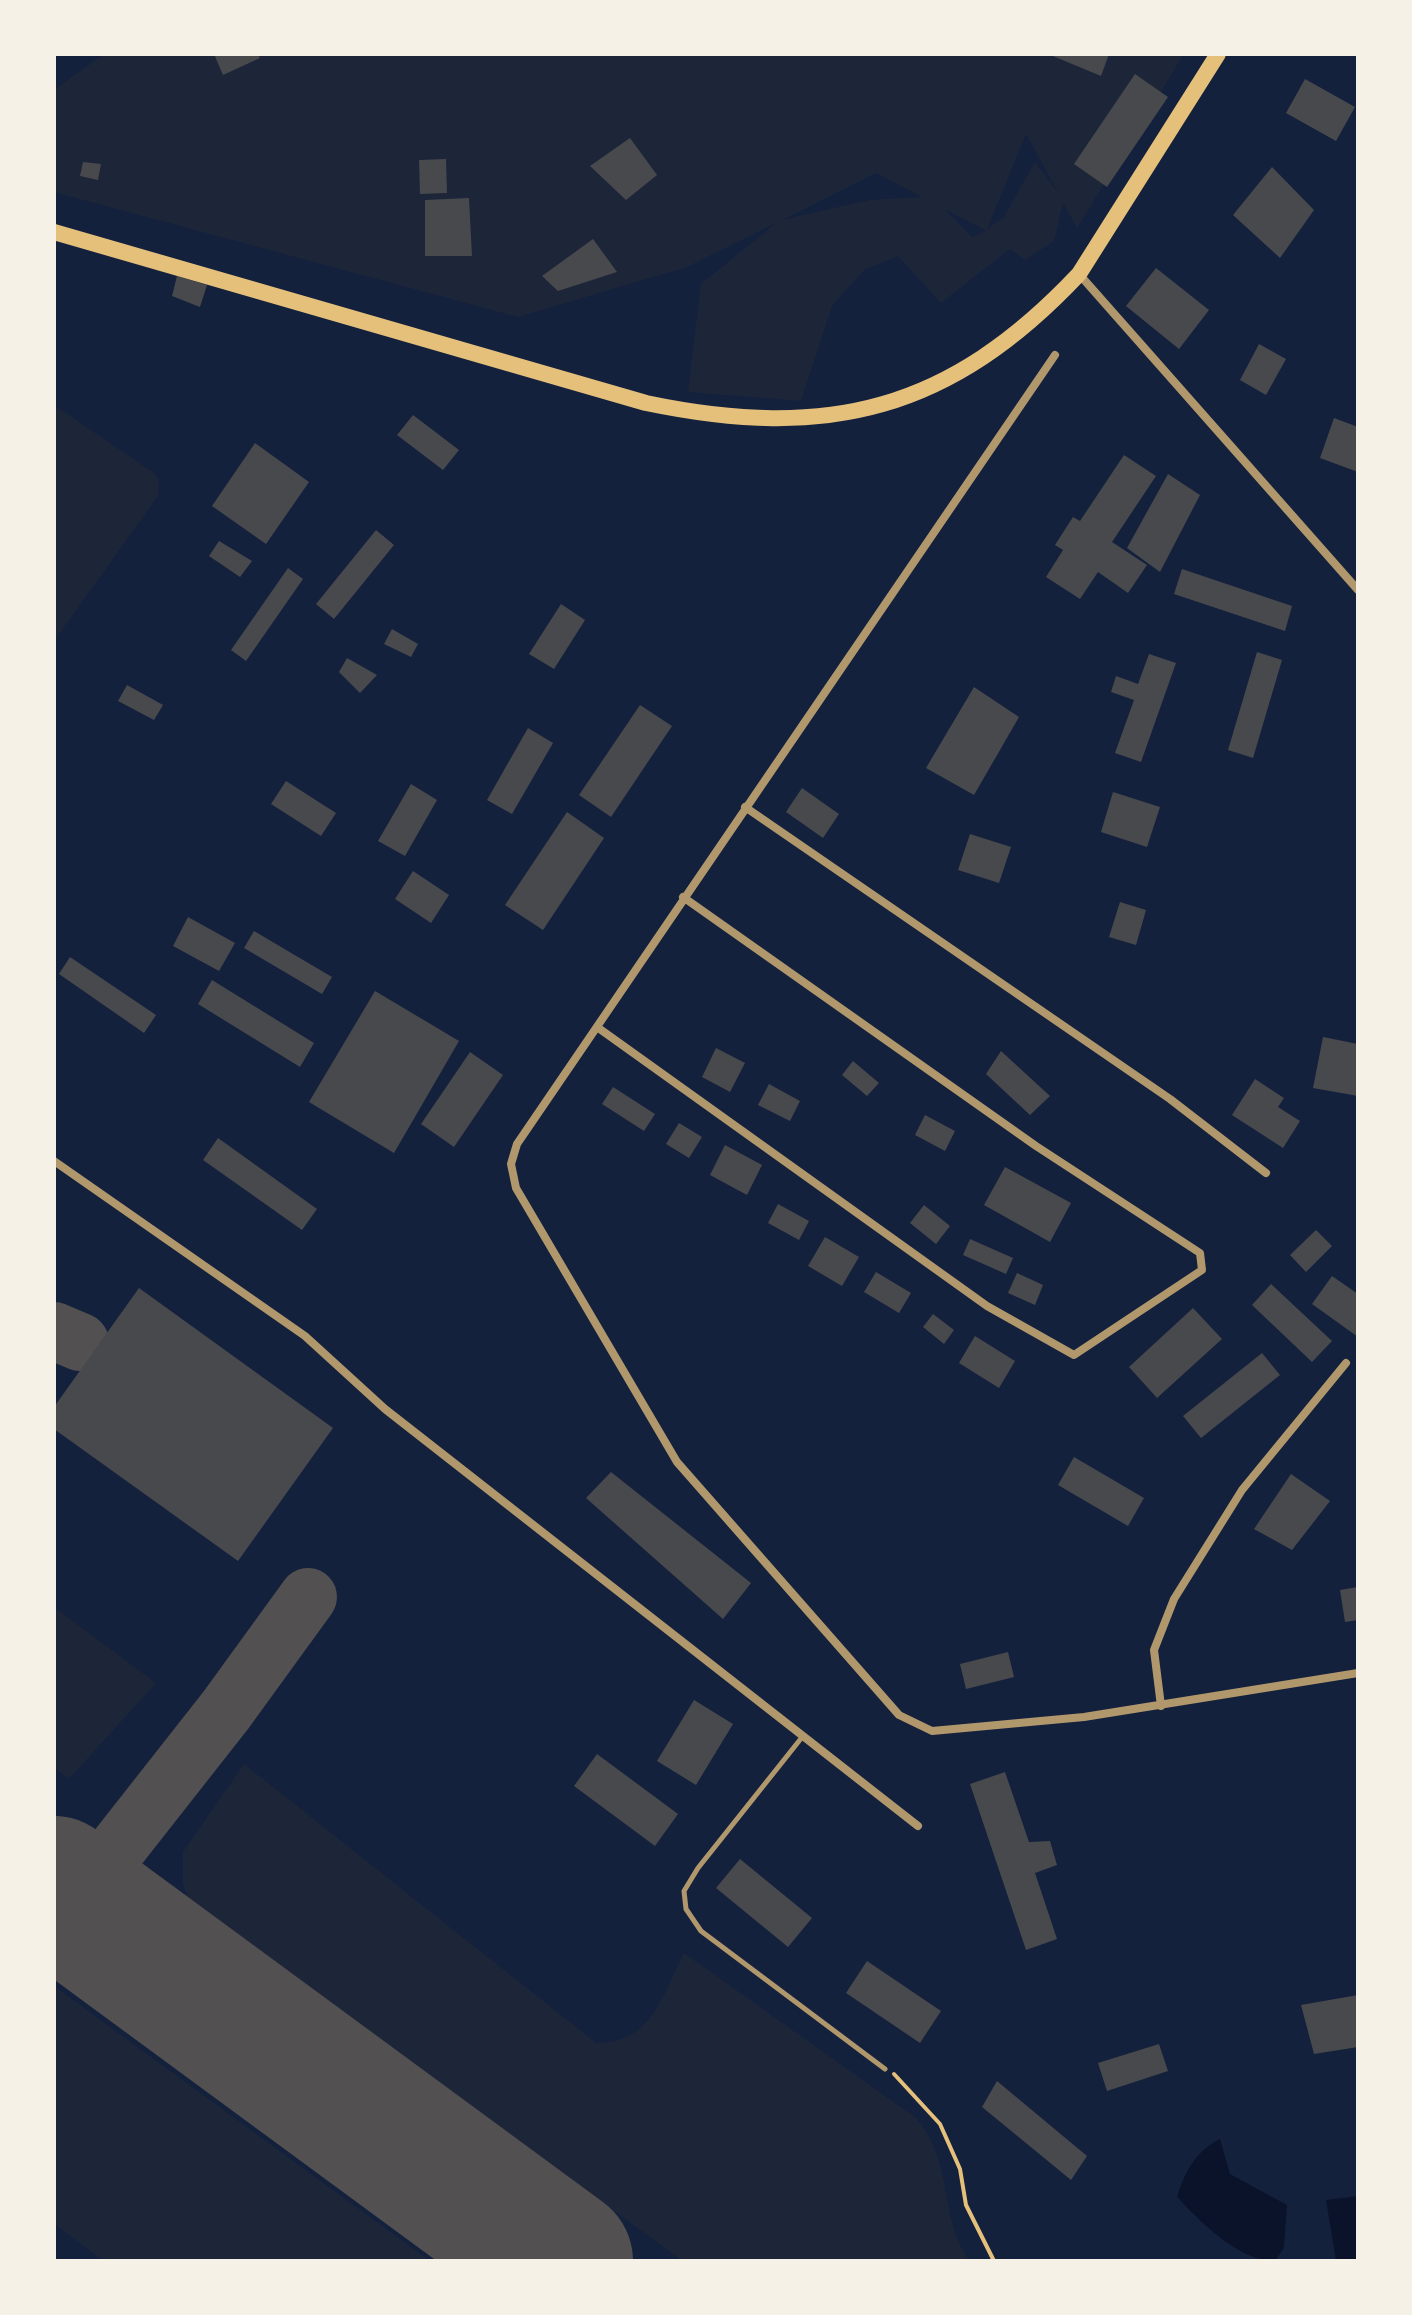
<!DOCTYPE html>
<html>
<head>
<meta charset="utf-8">
<style>
  body { margin:0 }
  #map { position:relative; width:1412px; height:2315px; overflow:hidden; background:#14213d; font-family:Arial,sans-serif }
  canvas { display:block }
  .frame { position:absolute; inset:0; border:56px solid #f6f1e7; pointer-events:none }
</style>
</head>
<body>
<div id="map">
<canvas width="1412" height="2315"></canvas>
<div class="frame"></div>
</div>
<script>
const context = document.querySelector('canvas').getContext('2d');
context.lineJoin = 'round';
function paint(path, color) { context.fillStyle = color; context.fill(path, 'evenodd'); }
function strokePath(path, color, width, dash) { context.strokeStyle = color; context.lineWidth = width; context.lineCap = dash ? 'butt' : 'round'; context.setLineDash(dash || []); context.stroke(path); }
paint(new Path2D(`
  M 104,54 L 1184,54 L 1077,228 L 1063,203 L 1054,241 L 1025,260 L 1010,249 L 941,303 L 898,256 L 864,270 L 832,306 L 801,401 L 688,392 L 701,284 L 776,223 L 687,267 L 518,317 L 54,192 L 54,90 ZM 1026,134 L 1059,194 L 1035,162 L 1004,217 L 987,229 ZM 876,173 L 922,197 L 869,200 L 782,220 ZM 946,210 L 985,230 L 985,231 L 972,237 Z
  M 54,405 L 154,473 L 159,481 L 158,496 L 54,641 Z
  M 54,1607 L 156,1683 L 69,1779 L 54,1768 Z
  M 244,1764 L 596,2043 C 652,2043 662,1996 684,1953 L 916,2118 C 956,2165 937,2217 970,2261 L 683,2261 L 188,1901 L 183,1884 L 183,1852 Z
  M 54,1986 L 430,2261 L 104,2261 L 54,2224 Z`), '#1d2539');
paint(new Path2D(`
  M 1220,2139 L 1230,2174 L 1287,2205 L 1284,2248 L 1275,2261 C 1238,2261 1201,2222 1177,2197 C 1185,2171 1196,2151 1220,2139 Z
  M 1358,2196 L 1358,2261 L 1336,2261 L 1326,2200 Z`), '#0b132b');
strokePath(new Path2D(`
  M 54,1331 L 80,1342
  M 56,1891 L 80,1889 L 90,1883 L 226,1710 L 308,1597`), '#525050', 58);
strokePath(new Path2D(`
  M 54,1889 L 560,2261`), '#525050', 146);
paint(new Path2D(`
  M 214,54 L 258,54 L 260,58 L 223,75 Z
  M 1048,54 L 1109,54 L 1101,76 Z
  M 1135,74 L 1168,97 L 1107,187 L 1074,164 Z
  M 1305,79 L 1355,107 L 1336,141 L 1286,113 Z
  M 630,138 L 657,175 L 626,200 L 590,166 Z
  M 446,159 L 447,193 L 420,194 L 419,160 Z
  M 83,162 L 101,164 L 98,180 L 80,176 Z
  M 1272,167 L 1314,210 L 1280,258 L 1233,215 Z
  M 469,198 L 472,256 L 425,256 L 425,200 Z
  M 593,239 L 617,272 L 558,291 L 542,276 Z
  M 1156,268 L 1209,310 L 1179,349 L 1126,306 Z
  M 177,276 L 207,285 L 200,307 L 172,296 Z
  M 1259,344 L 1286,359 L 1266,395 L 1240,380 Z
  M 413,415 L 459,450 L 443,470 L 397,435 Z
  M 1334,418 L 1358,427 L 1358,472 L 1320,458 Z
  M 255,443 L 309,482 L 266,544 L 212,506 Z
  M 1124,455 L 1156,476 L 1112,542 L 1147,565 L 1128,593 L 1098,572 L 1080,599 L 1046,577 L 1063,550 L 1055,545 L 1073,517 L 1080,521 Z
  M 1168,474 L 1200,495 L 1160,572 L 1127,548 Z
  M 376,530 L 394,545 L 334,619 L 316,604 Z
  M 219,541 L 252,561 L 240,577 L 209,556 Z
  M 288,568 L 303,579 L 246,661 L 231,650 Z
  M 1182,569 L 1292,606 L 1285,631 L 1174,594 Z
  M 561,604 L 585,620 L 554,669 L 529,654 Z
  M 392,629 L 418,644 L 411,657 L 384,644 Z
  M 1257,652 L 1282,660 L 1253,758 L 1228,750 Z
  M 1149,654 L 1176,663 L 1141,762 L 1115,753 L 1134,700 L 1111,692 L 1116,676 L 1138,684 Z
  M 347,658 L 377,675 L 360,693 L 339,672 Z
  M 127,685 L 163,705 L 154,720 L 118,701 Z
  M 974,687 L 1019,717 L 974,795 L 926,768 Z
  M 640,705 L 672,726 L 611,817 L 579,795 Z
  M 528,728 L 553,743 L 512,814 L 487,800 Z
  M 286,781 L 336,813 L 321,836 L 271,804 Z
  M 411,784 L 437,800 L 405,856 L 378,841 Z
  M 802,788 L 839,814 L 823,838 L 786,812 Z
  M 1113,792 L 1160,807 L 1147,847 L 1101,832 Z
  M 567,812 L 604,838 L 543,930 L 505,905 Z
  M 970,834 L 1011,847 L 999,883 L 958,870 Z
  M 413,871 L 449,895 L 431,923 L 395,899 Z
  M 1120,902 L 1146,910 L 1136,945 L 1109,937 Z
  M 188,917 L 235,943 L 219,971 L 173,946 Z
  M 254,931 L 332,977 L 322,994 L 244,948 Z
  M 70,957 L 156,1015 L 144,1033 L 59,974 Z
  M 212,980 L 314,1043 L 300,1067 L 198,1004 Z
  M 375,991 L 459,1041 L 394,1153 L 309,1102 Z
  M 1323,1037 L 1358,1044 L 1358,1096 L 1313,1088 Z
  M 716,1048 L 745,1063 L 730,1092 L 702,1077 Z
  M 1001,1051 L 1050,1096 L 1030,1115 L 986,1074 Z
  M 470,1052 L 503,1075 L 454,1147 L 421,1124 Z
  M 853,1061 L 879,1083 L 867,1096 L 842,1075 Z
  M 1255,1079 L 1284,1098 L 1278,1107 L 1300,1121 L 1283,1148 L 1232,1115 Z
  M 769,1084 L 800,1101 L 790,1121 L 758,1105 Z
  M 613,1087 L 655,1114 L 644,1131 L 602,1104 Z
  M 925,1115 L 955,1131 L 945,1151 L 915,1135 Z
  M 679,1123 L 702,1137 L 689,1158 L 666,1144 Z
  M 218,1138 L 317,1209 L 302,1230 L 203,1160 Z
  M 725,1145 L 762,1165 L 747,1195 L 710,1175 Z
  M 1005,1167 L 1071,1203 L 1050,1242 L 984,1205 Z
  M 778,1204 L 809,1221 L 799,1240 L 768,1223 Z
  M 924,1205 L 950,1226 L 936,1244 L 910,1223 Z
  M 1316,1230 L 1332,1246 L 1306,1272 L 1290,1255 Z
  M 825,1237 L 859,1257 L 842,1286 L 808,1266 Z
  M 970,1239 L 1013,1258 L 1006,1274 L 963,1255 Z
  M 876,1272 L 911,1293 L 899,1313 L 864,1292 Z
  M 1017,1273 L 1043,1285 L 1035,1305 L 1008,1293 Z
  M 1332,1276 L 1358,1294 L 1358,1337 L 1312,1304 Z
  M 1271,1284 L 1332,1341 L 1312,1362 L 1252,1305 Z
  M 139,1288 L 333,1428 L 238,1561 L 54,1429 L 54,1407 Z
  M 1193,1308 L 1222,1339 L 1157,1398 L 1129,1367 Z
  M 933,1314 L 954,1330 L 944,1344 L 923,1327 Z
  M 975,1336 L 1015,1361 L 999,1388 L 959,1363 Z
  M 1262,1353 L 1280,1375 L 1201,1438 L 1183,1416 Z
  M 1074,1457 L 1144,1498 L 1128,1526 L 1058,1485 Z
  M 611,1472 L 751,1583 L 723,1619 L 586,1498 Z
  M 1291,1474 L 1330,1501 L 1292,1550 L 1254,1529 Z
  M 1358,1587 L 1358,1620 L 1345,1622 L 1340,1590 Z
  M 1008,1652 L 1014,1677 L 966,1689 L 960,1664 Z
  M 694,1700 L 733,1724 L 696,1785 L 657,1761 Z
  M 597,1754 L 678,1814 L 655,1846 L 574,1786 Z
  M 1005,1772 L 1029,1842 L 1050,1841 L 1057,1865 L 1035,1873 L 1057,1939 L 1026,1950 L 970,1784 Z
  M 740,1859 L 812,1918 L 788,1947 L 716,1888 Z
  M 867,1961 L 941,2011 L 920,2043 L 846,1993 Z
  M 1358,1995 L 1358,2047 L 1314,2054 L 1301,2005 Z
  M 1159,2044 L 1168,2071 L 1107,2091 L 1098,2063 Z
  M 997,2081 L 1087,2156 L 1071,2180 L 982,2107 Z`), '#48494c');
strokePath(new Path2D(`
  M 894,2074 L 940,2124 L 960,2169 L 966,2205 L 994,2261`), '#e5c07b', 4);
strokePath(new Path2D(`
  M 803,1736 L 698,1868 L 684,1891 L 686,1909 L 701,1931 L 885,2069`), '#b1986c', 5);
strokePath(new Path2D(`
  M 1079,274 L 1358,590
  M 1055,355 L 517,1144 L 511,1164 L 516,1188 L 677,1462 L 899,1715 L 932,1731 L 1084,1717 L 1358,1673
  M 745,807 L 1170,1099 L 1266,1173
  M 597,1027 L 987,1306 L 1074,1355 L 1202,1270 L 1200,1253 L 1036,1146 L 683,897
  M 54,1161 L 305,1336 L 385,1409 L 918,1826
  M 1161,1706 L 1154,1650 L 1174,1599 L 1242,1490 L 1346,1363`), '#b1986c', 8);
strokePath(new Path2D(`
  M 54,232 L 646,403 C 828,441 950,411 1079,274 L 1218,54`), '#e5c07b', 16);
</script>
</body>
</html>
